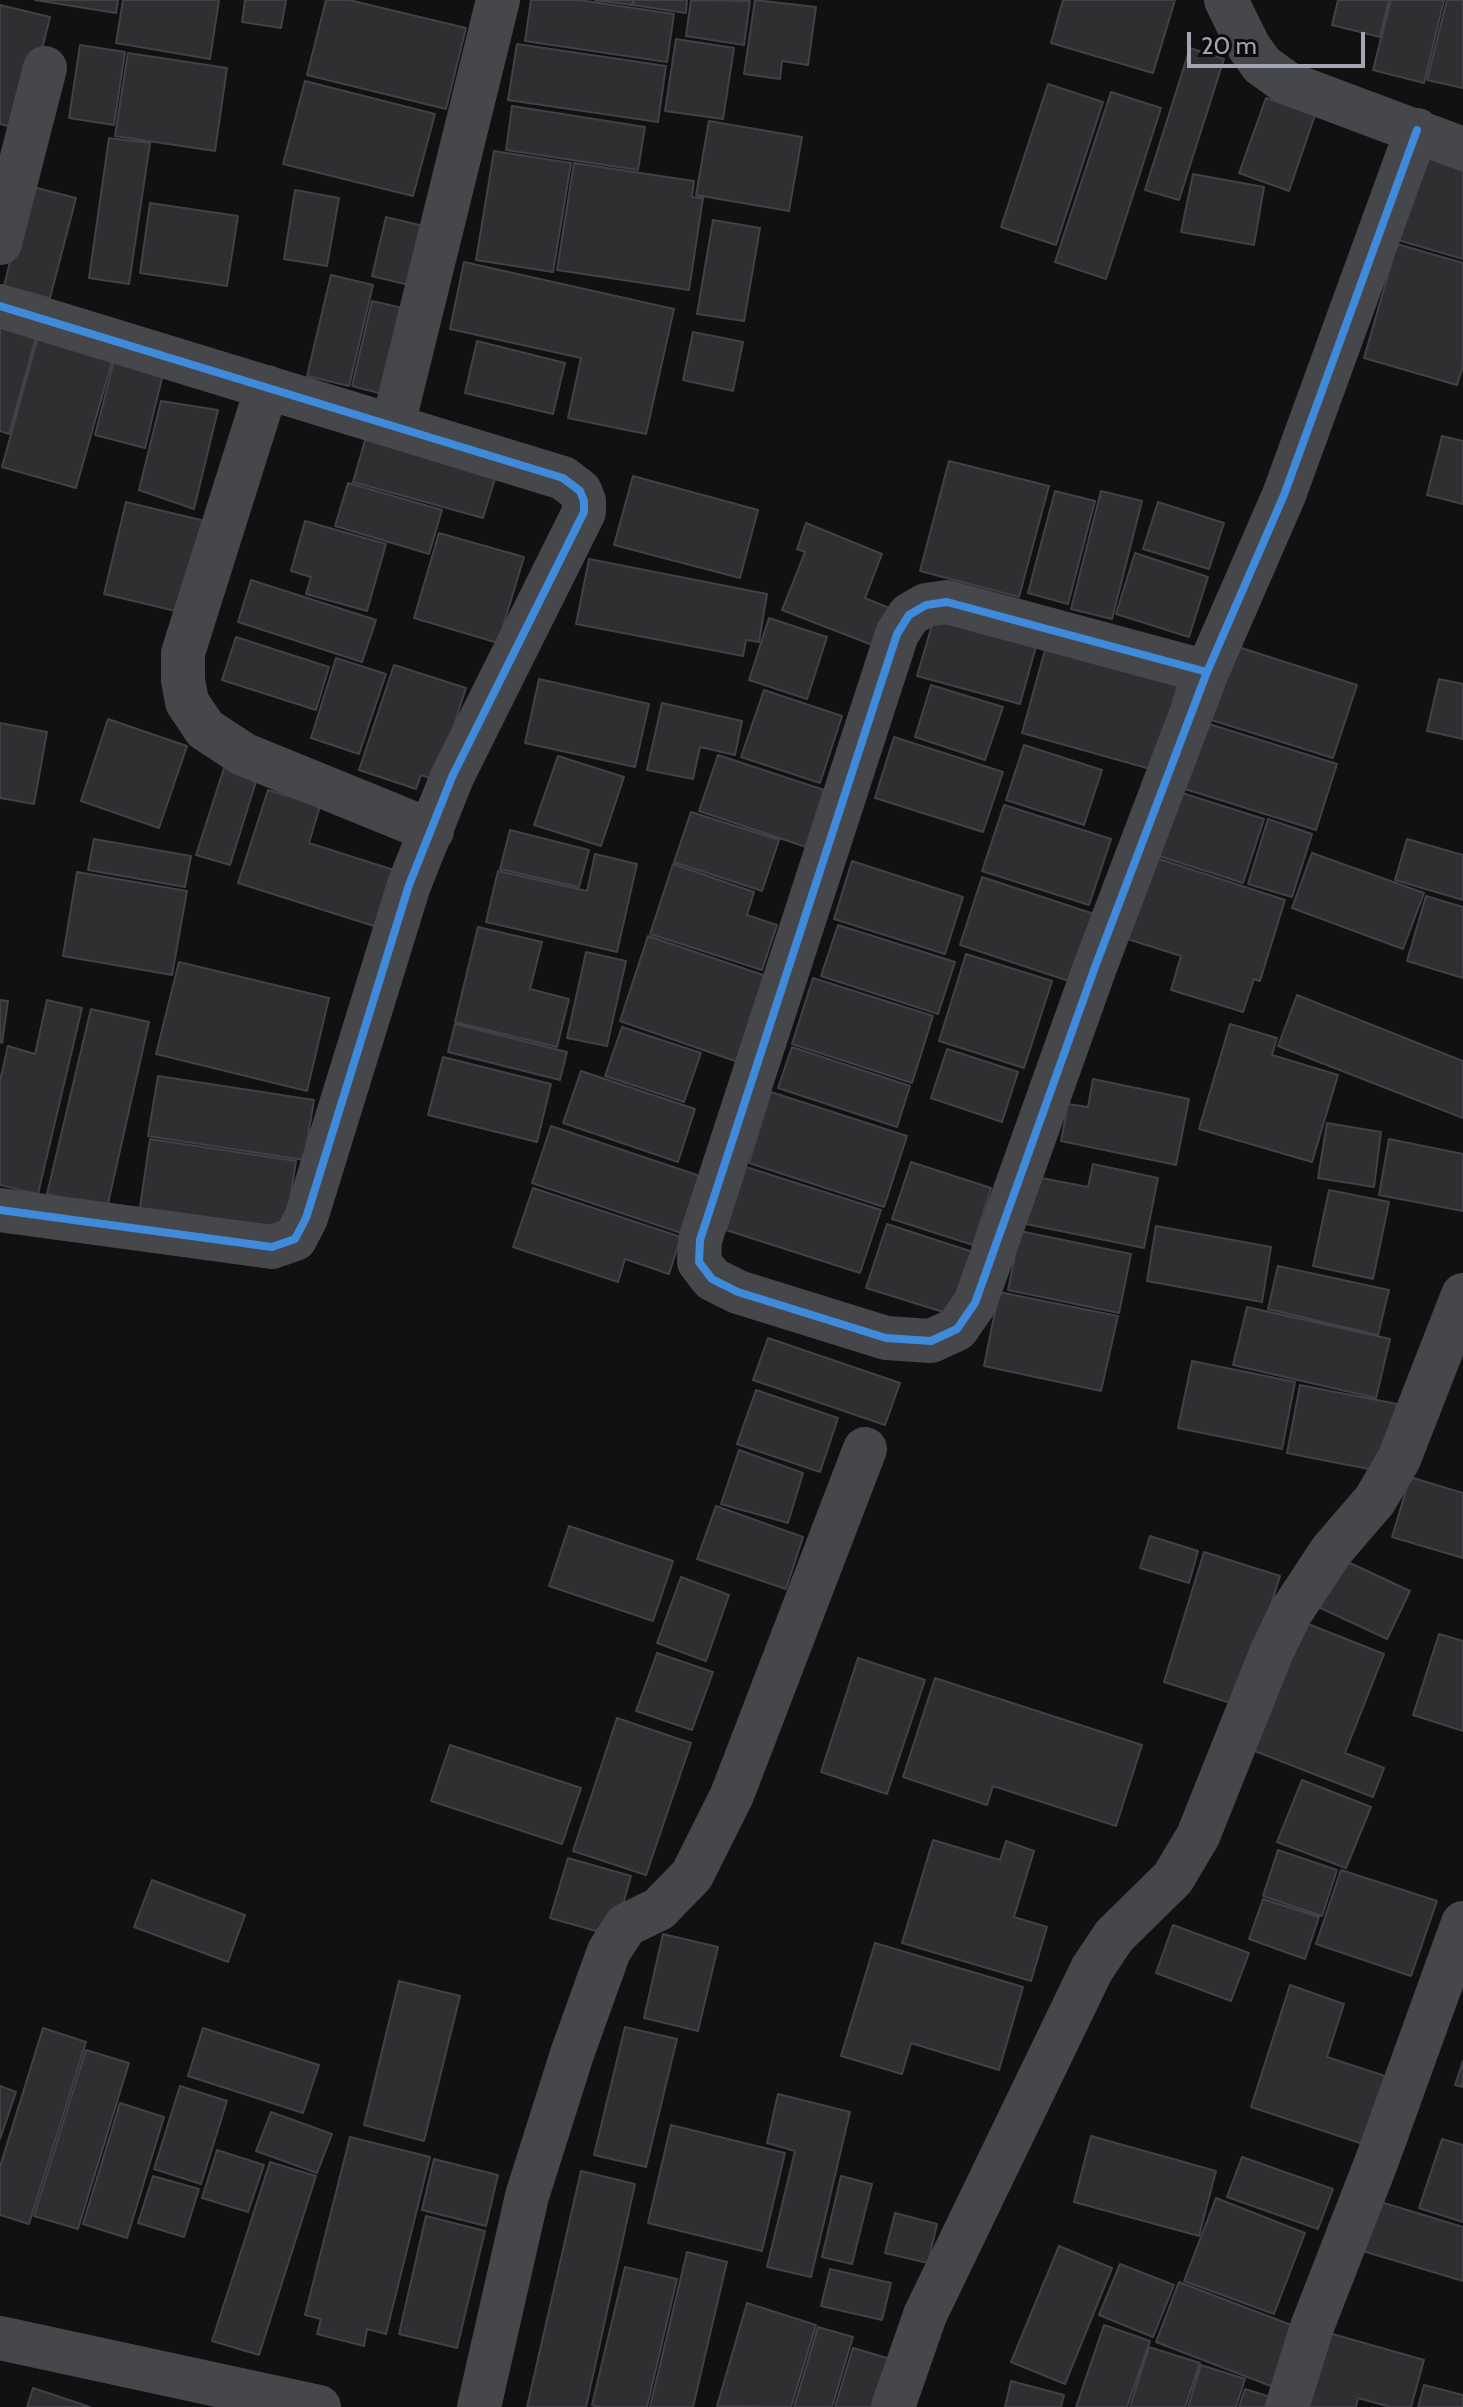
<!DOCTYPE html>
<html>
<head>
<meta charset="utf-8">
<style>
  body { margin:0 }
  #map { position:relative; width:1463px; height:2407px; overflow:hidden; background:#111112; font-family:Cabin,sans-serif }
  canvas { display:block }
  .scale { position:absolute; left:1187px; top:32px; width:178px; height:36px; box-sizing:border-box; border:4px solid #a3a5b3; border-top:0; padding-left:10px; font-size:24px; line-height:28px; white-space:nowrap; color:#a3a5b3; -webkit-text-stroke:6px #0c0c0d; paint-order:stroke }
</style>
</head>
<body>
<div id="map">
<canvas width="1463" height="2407"></canvas>
<div class="scale">20 m</div>
</div>
<script>
const ctx = document.querySelector('canvas').getContext('2d');
ctx.lineJoin = 'round';
function fill(path, color) { ctx.fillStyle = color; ctx.fill(path, 'evenodd'); }
const poly = rows => new Path2D(rows.map(r => 'M' + r).join(''));
function strokePath(path, color, width, dash) { ctx.strokeStyle = color; ctx.lineWidth = width; ctx.lineCap = dash ? 'butt' : 'round'; ctx.setLineDash(dash || []); ctx.stroke(path); }
const building = poly([
  [35,0,118,0,116,13,35,0],
  [123,0,219,0,210,59,116,43,123,0],
  [245,0,286,0,281,28,242,22,245,0],
  [326,0,349,0,466,28,446,109,307,75,326,0],
  [531,0,579,0,674,14,667,62,525,41,531,0],
  [595,0,633,0,632,5,595,0],
  [634,0,687,0,686,13,633,5,634,0],
  [691,0,750,1,744,45,686,36,691,0],
  [755,0,816,7,808,65,782,61,780,79,744,74,755,0],
  [1063,0,1175,0,1153,73,1051,43,1063,0],
  [1338,0,1389,0,1380,37,1332,25,1338,0],
  [1391,0,1444,0,1424,83,1373,70,1391,0],
  [1447,0,1463,0,1463,88,1427,80,1447,0],
  [0,5,50,17,22,130,0,124,0,5],
  [676,39,734,48,723,119,665,111,676,39],
  [517,44,666,66,658,122,508,100,517,44],
  [80,45,125,52,114,125,69,118,80,45],
  [1190,48,1224,59,1179,200,1145,190,1190,48],
  [128,53,227,68,215,151,115,136,128,53],
  [305,81,435,114,413,196,283,164,305,81],
  [1048,84,1103,102,1056,245,1001,227,1048,84],
  [1111,92,1161,108,1106,279,1055,262,1111,92],
  [1266,98,1315,115,1289,191,1239,173,1266,98],
  [512,106,645,127,638,170,506,150,512,106],
  [709,121,802,137,789,211,696,195,709,121],
  [109,138,150,143,129,284,89,278,109,138],
  [494,151,571,163,553,272,476,260,494,151],
  [1423,155,1463,167,1463,259,1398,240,1423,155],
  [574,163,694,181,692,197,703,198,689,290,557,270,574,163],
  [1193,174,1264,187,1254,245,1181,232,1193,174],
  [29,186,76,198,50,298,4,286,29,186],
  [295,190,339,198,327,266,284,259,295,190],
  [150,203,238,216,227,286,140,273,150,203],
  [386,217,436,229,421,288,372,276,386,217],
  [713,220,760,228,744,321,697,314,713,220],
  [1397,244,1463,263,1463,366,1457,385,1364,358,1397,244],
  [464,262,674,309,646,434,568,418,581,358,450,329,464,262],
  [331,275,373,285,349,386,307,376,331,275],
  [372,301,415,311,394,397,352,386,372,301],
  [0,320,38,330,9,434,0,431,0,320],
  [41,326,116,347,76,488,2,467,41,326],
  [693,332,743,342,733,391,683,380,693,332],
  [477,341,565,363,553,414,465,393,477,341],
  [115,357,164,370,145,448,95,435,115,357],
  [161,401,218,410,194,509,139,490,161,401],
  [1442,436,1463,441,1463,504,1427,495,1442,436],
  [366,437,496,475,483,518,353,482,366,437],
  [949,461,1049,486,1019,597,920,571,949,461],
  [633,476,758,510,740,578,614,545,633,476],
  [348,483,442,510,429,554,335,526,348,483],
  [1055,491,1095,501,1068,604,1028,593,1055,491],
  [1101,491,1142,501,1112,619,1071,609,1101,491],
  [126,502,205,521,184,613,104,594,126,502],
  [1158,502,1224,523,1209,569,1143,549,1158,502],
  [305,521,386,544,367,611,306,594,311,577,291,571,305,521],
  [806,523,882,554,865,598,889,608,875,646,782,610,805,552,797,549,806,523],
  [439,533,524,557,498,643,414,618,439,533],
  [1135,553,1208,577,1189,637,1116,614,1135,553],
  [589,559,767,594,759,642,746,640,743,656,576,624,589,559],
  [251,580,376,620,362,662,238,622,251,580],
  [935,615,1037,643,1020,704,917,676,935,615],
  [769,618,827,637,807,699,749,680,769,618],
  [236,637,329,667,316,710,222,680,236,637],
  [1048,639,1180,676,1154,770,1022,733,1048,639],
  [1232,645,1357,685,1333,758,1208,719,1232,645],
  [336,658,386,674,359,754,311,738,336,658],
  [394,665,466,688,436,780,421,775,416,789,359,770,394,665],
  [539,679,649,704,635,767,525,743,539,679],
  [1439,679,1463,684,1463,739,1427,731,1439,679],
  [931,685,1003,707,985,760,915,737,931,685],
  [764,690,842,716,820,783,741,757,764,690],
  [662,703,742,721,735,755,700,747,693,779,647,770,662,703],
  [108,719,187,746,159,828,81,801,108,719],
  [0,723,47,732,34,804,0,798,0,723],
  [1206,723,1337,764,1316,830,1185,789,1206,723],
  [894,737,1003,772,983,832,875,798,894,737],
  [1024,745,1102,770,1084,825,1006,800,1024,745],
  [718,755,824,790,806,847,699,811,718,755],
  [558,756,624,777,601,846,534,825,558,756],
  [226,762,259,772,230,865,196,855,226,762],
  [268,790,320,806,309,843,394,870,377,927,238,883,268,790],
  [1176,791,1264,819,1243,883,1156,855,1176,791],
  [1004,805,1111,839,1089,905,982,871,1004,805],
  [691,812,779,840,762,891,674,862,691,812],
  [1268,819,1312,834,1292,897,1248,884,1268,819],
  [510,830,589,850,579,887,500,869,510,830],
  [94,839,191,856,185,887,88,870,94,839],
  [1407,839,1463,855,1463,900,1395,880,1407,839],
  [1312,853,1424,893,1403,949,1292,908,1312,853],
  [595,854,637,864,617,952,486,922,498,871,587,891,595,854],
  [1144,854,1285,900,1260,981,1254,979,1243,1012,1171,990,1181,956,1118,936,1144,854],
  [852,861,963,897,945,954,834,919,852,861],
  [673,864,754,892,747,915,777,925,762,970,650,934,673,864],
  [77,872,187,891,172,975,63,956,77,872],
  [982,877,1094,914,1072,982,960,945,982,877],
  [1426,896,1463,907,1463,978,1407,961,1426,896],
  [838,925,955,962,938,1014,821,976,838,925],
  [478,927,542,942,530,989,569,999,557,1047,455,1022,478,927],
  [648,936,766,976,738,1062,620,1021,648,936],
  [586,952,626,961,607,1046,567,1038,586,952],
  [966,954,1052,981,1024,1068,939,1041,966,954],
  [179,962,329,998,307,1091,156,1054,179,962],
  [813,978,933,1016,912,1083,792,1044,813,978],
  [1297,995,1463,1061,1463,1118,1278,1046,1297,995],
  [0,1000,8,1001,2,1043,0,1042,0,1000],
  [47,1000,82,1008,38,1194,0,1185,0,1081,8,1046,35,1054,47,1000],
  [91,1009,149,1022,107,1208,47,1194,91,1009],
  [455,1024,567,1052,560,1080,448,1052,455,1024],
  [1230,1024,1277,1038,1272,1055,1338,1075,1312,1162,1199,1129,1230,1024],
  [622,1027,701,1053,684,1102,605,1076,622,1027],
  [792,1047,910,1086,897,1127,778,1088,792,1047],
  [947,1049,1018,1072,1002,1122,931,1098,947,1049],
  [443,1057,551,1084,537,1142,428,1115,443,1057],
  [581,1071,695,1109,678,1162,563,1123,581,1071],
  [158,1076,314,1100,304,1160,148,1136,158,1076],
  [1093,1079,1189,1099,1176,1165,1061,1141,1068,1104,1088,1107,1093,1079],
  [771,1092,907,1136,884,1207,749,1163,771,1092],
  [1327,1123,1381,1132,1374,1187,1318,1178,1327,1123],
  [551,1126,706,1178,687,1235,532,1183,551,1126],
  [150,1139,296,1161,284,1237,139,1214,150,1139],
  [1389,1139,1463,1154,1463,1211,1379,1195,1389,1139],
  [911,1162,991,1188,973,1245,892,1219,911,1162],
  [1093,1164,1158,1178,1144,1248,1021,1223,1031,1176,1088,1187,1093,1164],
  [746,1167,881,1210,860,1273,726,1230,746,1167],
  [533,1188,681,1237,669,1274,625,1259,618,1282,513,1247,533,1188],
  [1329,1190,1389,1202,1373,1279,1313,1266,1329,1190],
  [887,1224,973,1252,953,1315,866,1288,887,1224],
  [1156,1226,1271,1247,1262,1302,1147,1281,1156,1226],
  [1020,1231,1131,1254,1119,1313,1008,1290,1020,1231],
  [1278,1266,1389,1290,1378,1335,1268,1309,1278,1266],
  [999,1292,1118,1316,1101,1391,984,1366,999,1292],
  [1247,1307,1390,1339,1376,1398,1233,1365,1247,1307],
  [768,1338,900,1383,885,1425,753,1380,768,1338],
  [1192,1361,1295,1382,1282,1449,1178,1428,1192,1361],
  [1300,1385,1397,1404,1384,1472,1287,1453,1300,1385],
  [756,1390,838,1418,820,1472,737,1444,756,1390],
  [739,1450,803,1473,788,1523,721,1504,739,1450],
  [1410,1477,1463,1493,1463,1558,1392,1537,1410,1477],
  [716,1506,803,1537,786,1589,697,1559,716,1506],
  [569,1526,673,1561,653,1621,549,1586,569,1526],
  [1150,1536,1198,1551,1189,1583,1140,1568,1150,1536],
  [1204,1552,1280,1576,1240,1706,1164,1682,1204,1552],
  [1335,1556,1410,1591,1387,1639,1312,1604,1335,1556],
  [681,1577,729,1595,706,1661,657,1643,681,1577],
  [1298,1620,1384,1654,1345,1753,1384,1768,1373,1797,1247,1748,1298,1620],
  [1439,1634,1463,1641,1463,1731,1413,1715,1439,1634],
  [657,1653,713,1672,692,1730,636,1711,657,1653],
  [858,1658,925,1680,887,1794,821,1772,858,1658],
  [935,1678,1142,1745,1116,1826,993,1786,987,1805,903,1777,935,1678],
  [617,1718,691,1743,646,1875,573,1851,617,1718],
  [450,1745,581,1788,562,1844,431,1801,450,1745],
  [1302,1780,1371,1807,1346,1868,1277,1842,1302,1780],
  [933,1840,1000,1860,1006,1841,1034,1851,1014,1917,1047,1927,1031,1981,902,1943,933,1840],
  [1278,1850,1337,1870,1322,1916,1263,1896,1278,1850],
  [568,1858,631,1876,614,1936,550,1918,568,1858],
  [1341,1870,1437,1901,1411,1976,1316,1944,1341,1870],
  [152,1880,245,1915,228,1962,134,1927,152,1880],
  [1263,1899,1319,1917,1305,1959,1249,1939,1263,1899],
  [1173,1925,1249,1953,1231,2001,1156,1973,1173,1925],
  [663,1934,718,1947,698,2031,644,2018,663,1934],
  [875,1943,1023,1987,999,2070,911,2043,902,2074,841,2056,875,1943],
  [399,1981,460,1996,424,2141,364,2125,399,1981],
  [1290,1985,1344,2004,1327,2057,1388,2077,1366,2145,1251,2107,1290,1985],
  [625,2027,677,2039,646,2167,594,2155,625,2027],
  [43,2028,86,2042,29,2224,0,2215,0,2167,43,2028],
  [203,2028,319,2065,303,2113,188,2076,203,2028],
  [86,2050,129,2063,78,2229,34,2216,86,2050],
  [1463,2061,1463,2087,1455,2085,1463,2061],
  [0,2086,16,2092,0,2139,0,2086],
  [180,2086,227,2101,201,2184,154,2169,180,2086],
  [778,2094,850,2112,811,2277,767,2267,795,2151,767,2143,778,2094],
  [120,2103,164,2117,127,2238,83,2224,120,2103],
  [271,2112,332,2134,317,2173,256,2151,271,2112],
  [671,2125,785,2153,762,2251,648,2223,671,2125],
  [1091,2136,1216,2171,1199,2236,1074,2202,1091,2136],
  [350,2137,430,2157,386,2334,367,2329,364,2346,317,2334,321,2319,305,2315,350,2137],
  [1442,2139,1463,2145,1463,2222,1419,2208,1442,2139],
  [217,2150,264,2165,248,2212,202,2198,217,2150],
  [1242,2157,1333,2189,1318,2229,1227,2197,1242,2157],
  [434,2159,498,2175,486,2226,422,2210,434,2159],
  [270,2162,316,2176,259,2355,212,2341,270,2162],
  [581,2171,635,2184,586,2407,527,2407,581,2171],
  [153,2176,199,2189,184,2237,138,2223,153,2176],
  [841,2176,872,2184,852,2264,822,2257,841,2176],
  [1216,2198,1305,2233,1274,2314,1184,2281,1216,2198],
  [1371,2199,1463,2227,1463,2281,1356,2249,1371,2199],
  [895,2213,937,2224,928,2263,885,2253,895,2213],
  [426,2216,485,2231,457,2348,399,2334,426,2216],
  [1059,2246,1112,2268,1065,2384,1011,2362,1059,2246],
  [687,2252,727,2262,693,2407,650,2407,687,2252],
  [1120,2264,1174,2285,1153,2337,1099,2315,1120,2264],
  [625,2267,677,2279,647,2407,599,2407,592,2405,625,2267],
  [830,2269,891,2283,882,2320,821,2306,830,2269],
  [1179,2282,1299,2328,1276,2388,1156,2342,1179,2282],
  [747,2303,816,2325,791,2407,717,2406,747,2303],
  [1104,2325,1150,2341,1127,2407,1076,2407,1104,2325],
  [818,2327,853,2337,832,2407,794,2407,818,2327],
  [1322,2331,1424,2360,1411,2407,1390,2407,1358,2398,1356,2407,1301,2407,1322,2331],
  [1149,2347,1200,2363,1185,2407,1130,2407,1149,2347],
  [853,2348,897,2361,884,2407,835,2407,853,2348],
  [1201,2365,1245,2379,1236,2407,1188,2407,1201,2365],
  [1011,2381,1064,2395,1061,2407,1005,2407,1011,2381],
  [1424,2385,1463,2395,1463,2407,1418,2407,1424,2385],
  [33,2388,90,2407,27,2407,33,2388],
  [1245,2389,1283,2401,1281,2407,1239,2407,1245,2389]
]);
fill(building, '#2f2f31');
strokePath(building, '#414146', 2);
strokePath(poly([
  [1226,0,1249,47,1262,65,1287,83,1463,149],
  [0,243,45,68],
  [0,306,563,478,580,491,584,501,584,512,452,777,409,885,306,1218,295,1239,272,1247,0,1210],
  [267,387,183,653,183,680,187,702,205,729,243,754,432,831],
  [393,425,498,0],
  [1207,672,947,602,926,605,909,615,897,634,700,1240,699,1262,712,1279,738,1292,886,1338,931,1341,957,1329,975,1303,1095,967,1207,672,1284,495,1417,130],
  [0,2338,319,2407],
  [479,2407,527,2196,572,2054,609,1951,626,1925,659,1909,692,1875,732,1795,865,1449],
  [893,2407,925,2315,1092,1969,1114,1936,1173,1878,1198,1836,1272,1651,1291,1612,1332,1550,1375,1500,1399,1459,1463,1295],
  [1287,2407,1312,2327,1376,2163,1463,1923]
]), '#46474a', 44);
strokePath(poly([
  [0,306,563,478,580,491,584,501,584,512,452,777,409,885,306,1218,295,1239,272,1247,0,1210],
  [1207,672,947,602,926,605,909,615,897,634,700,1240,699,1262,712,1279,738,1292,886,1338,931,1341,957,1329,975,1303,1095,967,1207,672,1284,495,1417,130]
]), '#408adc', 8);
</script>
</body>
</html>
